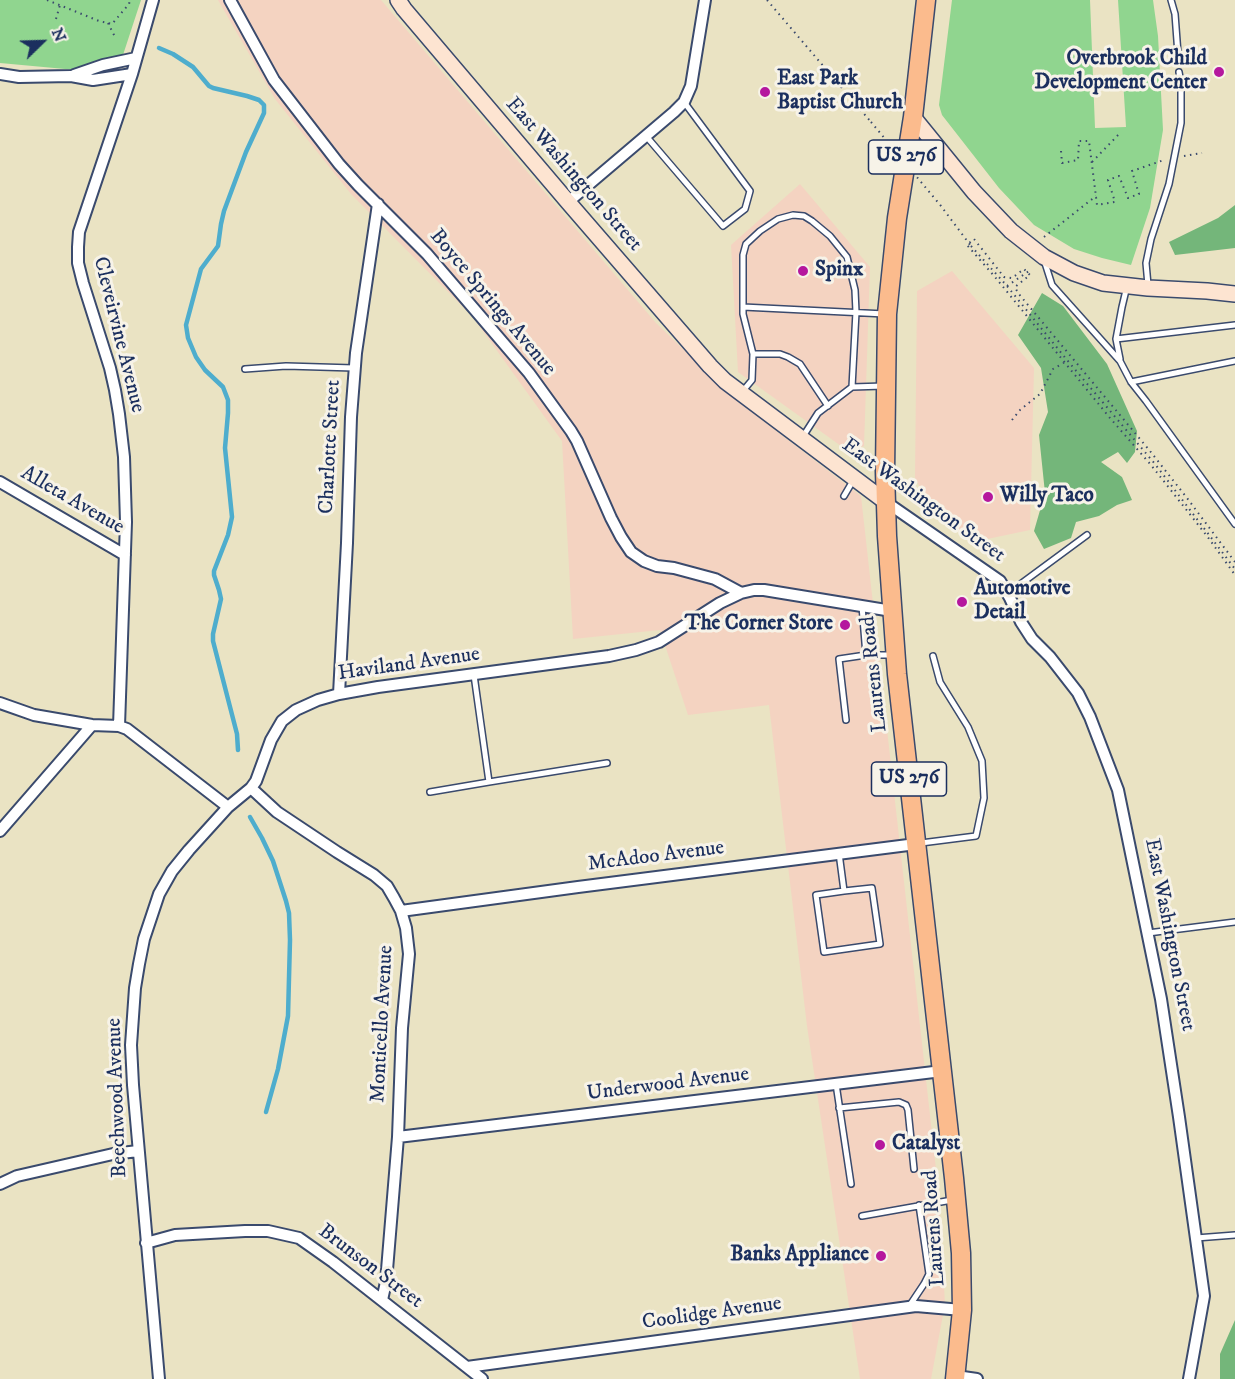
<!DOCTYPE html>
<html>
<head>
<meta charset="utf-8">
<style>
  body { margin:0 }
  #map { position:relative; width:1235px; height:1379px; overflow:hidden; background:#eae3c3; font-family:"IM FELL DW Pica",serif }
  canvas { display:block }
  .north { position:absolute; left:12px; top:12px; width:60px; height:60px; -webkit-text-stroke:4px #f7f3e8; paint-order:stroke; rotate:67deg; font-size:16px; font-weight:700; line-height:24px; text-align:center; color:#1b2f5e }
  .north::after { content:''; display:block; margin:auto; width:21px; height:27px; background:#1b2f5e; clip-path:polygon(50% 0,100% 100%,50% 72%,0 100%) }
</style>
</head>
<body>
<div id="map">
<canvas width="1235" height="1379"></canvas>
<div class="north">N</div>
</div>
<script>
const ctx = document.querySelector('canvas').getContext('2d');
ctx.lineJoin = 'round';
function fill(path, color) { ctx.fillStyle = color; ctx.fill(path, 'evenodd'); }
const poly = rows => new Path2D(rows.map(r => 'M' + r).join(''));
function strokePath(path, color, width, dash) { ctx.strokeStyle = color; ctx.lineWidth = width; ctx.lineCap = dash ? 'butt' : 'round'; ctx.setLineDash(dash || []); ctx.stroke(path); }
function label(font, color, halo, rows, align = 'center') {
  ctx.font = font + ' "IM FELL DW Pica",serif'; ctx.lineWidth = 6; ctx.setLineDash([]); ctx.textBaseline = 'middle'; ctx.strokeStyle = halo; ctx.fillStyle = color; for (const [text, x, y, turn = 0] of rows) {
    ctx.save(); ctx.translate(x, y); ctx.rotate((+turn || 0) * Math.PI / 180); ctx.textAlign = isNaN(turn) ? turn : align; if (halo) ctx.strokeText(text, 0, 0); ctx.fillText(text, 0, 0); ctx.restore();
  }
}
fill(poly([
  [218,0,381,0,656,323,736,400,861,496,939,1196,945,1304,931,1379,860,1379,807,1026,769,705,688,715,660,630,573,639,562,441,472,316,351,194,275,99],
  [800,184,870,267,864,446,848,451,738,372,731,245],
  [952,271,1034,368,1030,530,973,542,947,523,931,508,915,478,917,291]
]), '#f4d3c1');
fill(poly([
  [0,0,141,0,122,58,76,70,0,63],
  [952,0,1090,0,1095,128,1126,127,1118,0,1153,0,1158,36,1163,130,1150,208,1131,265,1102,258,1074,249,1034,225,999,188,942,115,939,105]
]), '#90d58f');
fill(poly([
  [1235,205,1235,248,1175,255,1169,242,1218,218],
  [1042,293,1063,306,1107,364,1137,431,1135,452,1127,463,1118,452,1101,462,1122,477,1132,500,1117,505,1099,516,1076,522,1071,538,1044,549,1034,531,1045,493,1039,435,1048,412,1041,368,1018,335],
  [1235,1320,1235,1379,1220,1379,1220,1354]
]), '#74b67a');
strokePath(poly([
  [159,48,173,54,193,67,209,86,213,88,247,96,259,100,264,105,264,113,246,152,224,211,221,224,218,246,201,269,186,325,188,338,196,357,205,370,223,387,228,400,228,413,225,448,232,517,228,535,214,571,214,575,219,590,221,599,213,634,213,641,237,734,238,750],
  [250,817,262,838,273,861,286,901,289,913,290,940,288,1016,278,1069,266,1112]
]), '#4eadcd', 4.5);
const lane = poly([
  [1171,0,1175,14,1178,54],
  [646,136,723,226,745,209,750,191,684,102],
  [1045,263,1052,285,1120,361,1131,382,1146,401,1235,524],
  [1148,285,1146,263,1151,239,1169,184,1181,123,1181,84,1179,72],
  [743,307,885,314],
  [1116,339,1235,325],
  [753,354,780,354,788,357,800,364,828,406],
  [1120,359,1116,339,1122,307,1127,286],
  [245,369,286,366,354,368],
  [1131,382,1235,361],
  [742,392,752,380,753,354,743,314,743,255,746,244,760,231,778,219,793,215,804,216,812,221,830,236,847,257,855,290,856,312,852,387],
  [802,438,818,413,852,387,884,386],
  [844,496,854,479],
  [1007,594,1087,535],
  [862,606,866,655,893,655],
  [474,675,489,782,607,763],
  [846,720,839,659,866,655],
  [430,792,489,782],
  [921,843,976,836,984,798,982,761,968,727,940,682,933,656],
  [839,853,844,891,816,895,824,952,880,944,872,888,844,891],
  [1148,933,1235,922],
  [836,1084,851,1184],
  [839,1108,899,1102,906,1105,908,1110,914,1169],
  [862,1216,952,1200],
  [1196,1238,1235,1235],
  [910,1305,924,1284,929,1274,919,1205]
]);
const street = poly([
  [230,0,274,80,339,164,358,185,427,254,529,373,571,431,577,441,611,518,621,537,631,552,644,561,657,566,674,568,715,579,741,593],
  [0,74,19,77,71,76,93,80,132,74],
  [74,75,103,65,136,58],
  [568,202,674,112,684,102,691,86,705,0],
  [0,482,125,555],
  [886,502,1000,581,1010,598,1021,622,1032,639,1050,657,1078,693,1090,717,1118,790,1161,999,1179,1117,1204,1296,1189,1379],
  [339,694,347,543,351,417,356,353,378,204],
  [0,703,34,715,92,725,119,726,127,729,228,807],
  [119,726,126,522,124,457,119,414,115,390,110,368,83,283,78,263,78,247,79,232,132,74,153,0],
  [251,788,277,812,337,852,374,875,387,886,394,898,401,911,406,928,409,954,402,1028,398,1137,386,1282,382,1300],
  [0,831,92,725],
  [401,911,578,887,916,844],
  [398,1137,942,1071],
  [0,1184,17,1176,113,1154,138,1151],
  [146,1243,175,1235,245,1231,268,1231,299,1238,333,1262,482,1379],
  [467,1367,916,1306,962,1310],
  [956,1376,977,1379],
  [159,1379,133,1085,131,1045,135,988,139,964,144,939,159,894,172,871,189,850,228,807,251,788,256,781,271,740,282,721,296,710,318,700,339,694,378,687,609,656,636,650,659,642,720,603,741,593,754,590,764,590,892,611]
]);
const secondary = poly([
  [398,0,404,9,568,202,710,366,725,381,886,502],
  [913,117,974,192,1011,231,1044,257,1074,273,1103,283,1148,288,1207,291,1235,294]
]);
const primary = poly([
  [926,0,913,117,897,218,887,314,885,472,887,536,897,674,954,1178,961,1253,962,1310,955,1379]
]);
strokePath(lane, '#3a4a6d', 8);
strokePath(street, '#3a4a6d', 14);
strokePath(secondary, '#3a4a6d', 18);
strokePath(primary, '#3a4a6d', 21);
strokePath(poly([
  [47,0,99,21,112,24,129,4,130,0],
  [767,0,871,122],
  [56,19,60,5],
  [108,23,115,37],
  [1061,151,1062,163,1078,160,1079,141,1089,141,1097,205,1115,202,1108,180,1119,176,1128,198,1139,194,1132,171,1164,160],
  [1184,156,1202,153],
  [1092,162,1121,132],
  [1044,237,1096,196],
  [971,246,1007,286,1067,360,1155,464,1235,569],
  [1007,286,1029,271],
  [1012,420,1020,410,1040,394,1053,369,1065,362],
  [1235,562,1187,498,1150,451,1018,293,1015,287,1030,275,1024,269,1012,278,1004,277,974,239,967,245,995,277,1110,418,1151,465,1207,536,1235,575]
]), '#3a4a6d', 2, [1.5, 4.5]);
strokePath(lane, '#fff', 5);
strokePath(street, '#fff', 10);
strokePath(secondary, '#fde4d1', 15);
strokePath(primary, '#fbbb8d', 18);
strokePath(poly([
  [871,122,941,206,971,246]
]), '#3a4a6d', 2, [1.5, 4.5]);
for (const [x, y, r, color] of [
  [1219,72,6,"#b5179e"],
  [765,92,6,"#b5179e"],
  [803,271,6,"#b5179e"],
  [988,497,6,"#b5179e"],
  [962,602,6,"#b5179e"],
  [845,625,6,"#b5179e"],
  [880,1145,6,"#b5179e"],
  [881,1256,6,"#b5179e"]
]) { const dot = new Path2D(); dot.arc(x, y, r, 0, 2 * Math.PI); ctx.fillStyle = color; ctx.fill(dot); strokePath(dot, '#f7f3e8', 2); }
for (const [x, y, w] of [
  [906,157,75],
  [909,779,75]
]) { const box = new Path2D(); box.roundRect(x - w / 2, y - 17, w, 34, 4.5); ctx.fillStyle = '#f7f3e8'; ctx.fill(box); strokePath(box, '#1b2f5e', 1.5); }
label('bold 20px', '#1b2f5e', null, [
  ["US 276",906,157],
  ["US 276",909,779]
]);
label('bold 21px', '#1b2f5e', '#f7f3e8', [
  ["Overbrook Child",1207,60,"right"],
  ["Development Center",1207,84,"right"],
  ["East Park",777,80],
  ["Baptist Church",777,104],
  ["Spinx",815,271],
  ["Willy Taco",1000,497],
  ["Automotive",974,590],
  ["Detail",974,614],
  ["The Corner Store",833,625,"right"],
  ["Catalyst",892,1145],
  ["Banks Appliance",869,1256,"right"]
], 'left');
label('21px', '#1b2f5e', '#f7f3e8', [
  ["East Washington Street",573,175,49],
  ["Boyce Springs Avenue",492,303,50],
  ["Cleveirvine Avenue",118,335,76],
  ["Charlotte Street",331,447,-87],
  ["Alleta Avenue",72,501,30],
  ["East Washington Street",923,501,36],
  ["Haviland Avenue",409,665,-8],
  ["Laurens Road",875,674,-96],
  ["McAdoo Avenue",656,857,-7],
  ["East Washington Street",1169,935,79],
  ["Monticello Avenue",383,1024,-87],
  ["Underwood Avenue",668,1085,-7],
  ["Beechwood Avenue",118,1098,-92],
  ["Laurens Road",935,1228,-94],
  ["Brunson Street",370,1267,37],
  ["Coolidge Avenue",712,1314,-8]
]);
</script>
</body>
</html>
